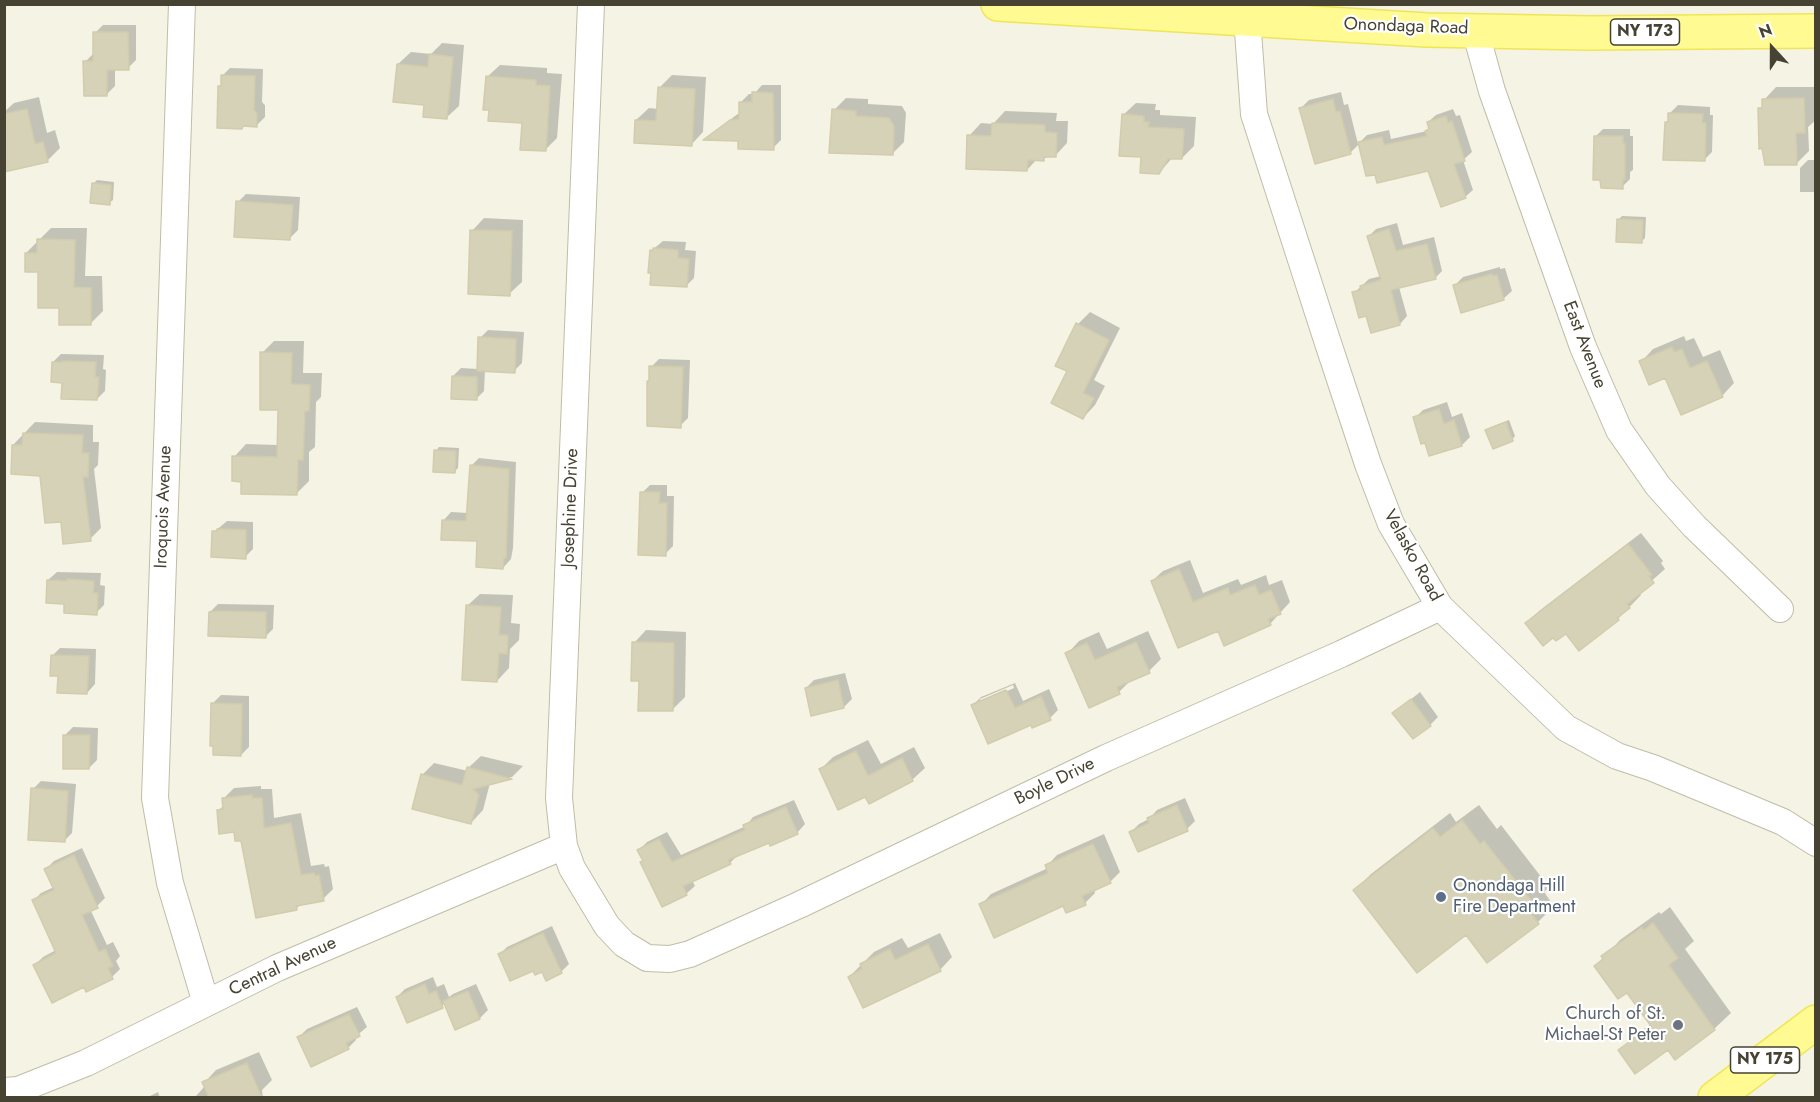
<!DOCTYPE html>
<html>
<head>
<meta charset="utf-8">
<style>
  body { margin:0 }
  #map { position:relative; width:1820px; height:1102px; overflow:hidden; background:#f4f3e4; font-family:Jost,sans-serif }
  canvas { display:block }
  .frame { position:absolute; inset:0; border:6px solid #464333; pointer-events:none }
  .north { position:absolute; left:1742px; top:18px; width:60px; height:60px; -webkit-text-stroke:4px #fff; paint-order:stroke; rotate:339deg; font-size:16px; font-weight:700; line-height:24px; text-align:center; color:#464333 }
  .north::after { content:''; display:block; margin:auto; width:21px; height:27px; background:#464333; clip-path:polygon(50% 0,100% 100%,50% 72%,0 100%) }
</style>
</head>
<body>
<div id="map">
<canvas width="1820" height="1102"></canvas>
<div class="frame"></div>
<div class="north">N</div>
</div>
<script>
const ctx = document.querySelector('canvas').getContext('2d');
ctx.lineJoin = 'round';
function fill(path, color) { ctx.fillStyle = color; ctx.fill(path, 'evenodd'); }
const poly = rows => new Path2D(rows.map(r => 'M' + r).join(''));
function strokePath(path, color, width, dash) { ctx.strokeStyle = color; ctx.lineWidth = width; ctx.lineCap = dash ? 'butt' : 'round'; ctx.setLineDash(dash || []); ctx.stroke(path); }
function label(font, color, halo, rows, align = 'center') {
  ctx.font = font + ' Jost,sans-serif'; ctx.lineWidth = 4.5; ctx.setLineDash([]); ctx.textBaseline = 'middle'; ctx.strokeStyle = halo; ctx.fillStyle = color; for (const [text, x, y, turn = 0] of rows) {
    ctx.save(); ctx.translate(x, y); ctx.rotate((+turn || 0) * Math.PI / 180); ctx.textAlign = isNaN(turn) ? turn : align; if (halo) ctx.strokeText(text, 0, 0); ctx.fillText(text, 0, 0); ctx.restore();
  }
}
fill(poly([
  [103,25,136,25,136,60,128,68,115,68,115,86,107,94,85,62,93,54,95,33],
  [442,43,464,45,459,106,446,118,426,104,398,64,411,52,431,54],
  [500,65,547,68,547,73,562,74,557,138,545,150,487,77],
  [230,68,263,69,262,102,265,105,265,117,257,125,245,125,242,128,220,86,222,84,222,76],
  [672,75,706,77,703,132,691,145,636,120,649,108,658,109,659,88],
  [762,85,781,85,781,140,773,148,740,139,706,138,739,113,741,102,749,94,754,94],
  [1776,87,1816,87,1816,120,1808,127,1809,151,1796,164,1760,109,1764,105,1764,100],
  [1341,92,1344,105,1348,104,1358,144,1367,135,1389,130,1391,139,1427,131,1430,128,1428,122,1436,115,1453,109,1456,116,1460,115,1472,152,1463,160,1473,190,1465,197,1429,170,1360,143,1350,153,1301,108,1309,100],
  [39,97,47,133,55,130,60,148,47,161,4,171,4,112,14,103],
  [846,98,868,99,868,104,902,106,906,113,904,142,892,154,834,110],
  [1136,103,1156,104,1155,110,1160,110,1160,115,1196,117,1194,146,1182,158,1173,157,1159,173,1142,156,1123,115],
  [1678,105,1710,107,1710,115,1713,115,1712,152,1704,160,1666,123,1669,119,1669,114],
  [1005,111,1057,113,1056,121,1068,121,1067,143,1055,156,1048,155,1043,160,1037,159,1027,170,969,136,981,123,993,124],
  [1603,129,1630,129,1630,136,1633,136,1633,170,1630,172,1630,179,1622,187,1595,137],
  [1808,160,1816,160,1816,192,1800,192,1800,168],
  [97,180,114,182,113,200,109,203,93,184],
  [246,194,300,197,298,230,290,238,238,202],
  [1622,216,1646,217,1645,238,1642,241,1618,220],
  [484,218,523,220,522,282,509,294,472,231],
  [1397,223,1403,245,1434,237,1442,271,1435,278,1399,287,1407,316,1400,324,1367,314,1354,293,1369,279,1381,276,1369,236,1376,229],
  [51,228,87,228,85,276,102,276,103,311,90,324,60,307,26,253],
  [663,241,686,242,685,250,696,251,694,278,686,286,651,251],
  [1500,267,1500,269,1505,268,1512,291,1503,299,1455,285,1463,277],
  [1090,312,1120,328,1094,380,1105,386,1095,405,1083,418,1069,371,1078,324],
  [488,330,524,332,522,363,514,371,485,370,484,391,476,399,453,376,461,368,478,369,480,338],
  [1684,336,1686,341,1694,338,1703,357,1720,350,1734,383,1722,396,1666,376,1641,362,1653,349],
  [274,341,304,341,303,373,322,373,321,397,316,402,315,447,309,452,309,481,296,494,242,480,234,457,246,444,278,445,279,409,262,353],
  [61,354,104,355,103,369,106,370,105,391,97,399,64,382,53,362],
  [659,359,690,360,688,418,680,426,651,367],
  [1447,402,1452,417,1462,413,1470,437,1462,445,1415,418,1423,410],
  [1509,420,1515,436,1512,440,1487,430,1491,427],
  [35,422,93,425,93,442,99,442,98,465,94,469,101,528,90,539,62,520,41,474,13,445],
  [439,447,459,448,458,468,454,472,436,451],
  [479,458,516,462,513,548,511,559,503,568,479,540,443,521,451,512,468,513,471,466],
  [650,485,667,485,667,496,674,496,673,546,665,554,642,493],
  [227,521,253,522,253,549,245,557,214,532],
  [1641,533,1663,561,1661,563,1665,569,1639,592,1641,595,1618,619,1553,636,1527,623,1539,611],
  [1190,560,1203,593,1238,579,1241,585,1266,575,1269,585,1282,580,1290,602,1270,624,1219,629,1152,581,1163,571],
  [57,572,101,573,100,585,105,586,104,605,96,613,66,603,48,580],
  [480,594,513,595,511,623,520,624,519,640,510,649,509,668,497,681,467,606],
  [218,604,274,605,273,629,265,637,210,612],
  [646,630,686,632,685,697,673,709,640,679,634,643],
  [1148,631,1161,659,1149,671,1131,680,1119,692,1067,654,1079,641,1099,632,1107,649],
  [60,648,96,649,95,684,87,693,59,675,52,656],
  [845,673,852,699,844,707,806,688,814,680],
  [1015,683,1023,701,1049,689,1058,710,1050,718,1031,723,973,705,981,697],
  [1013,685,1014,688,980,703,980,699],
  [1420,692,1438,717,1430,725,1394,713],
  [221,695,249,696,249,747,241,755,213,703],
  [73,727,98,728,97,760,89,768,65,735],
  [868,740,881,764,914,747,925,768,912,780,866,795,821,769,833,757],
  [481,756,523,766,512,777,490,783,483,810,471,823,422,775,434,763,468,771,468,768],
  [41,781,76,784,72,833,64,841,33,789],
  [261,786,261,789,272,789,274,818,301,813,311,866,324,864,325,867,329,866,333,889,323,899,302,903,296,909,219,810,224,805,223,799,234,788],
  [1185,798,1195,821,1187,829,1131,832,1139,824,1149,819,1157,810],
  [794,800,805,824,797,833,770,841,738,855,730,863,692,880,695,886,686,894,663,905,639,850,647,842,667,832,681,855,746,826,753,817],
  [1479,805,1497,829,1501,825,1549,887,1544,892,1554,906,1538,922,1355,890,1371,874,1450,813,1456,822],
  [1104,834,1120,872,1110,882,1094,889,1095,893,1085,903,981,905,991,894,1048,868,1047,866,1057,855],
  [82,848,105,898,97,906,90,909,107,945,113,942,120,956,116,961,120,969,112,977,85,985,35,965,43,957,56,950,33,901,41,893,54,887,46,869,54,861],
  [1670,907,1694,941,1685,949,1731,1013,1714,1029,1669,1048,1620,1051,1636,1034,1651,1024,1628,991,1596,966,1620,940,1659,912,1661,914],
  [552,926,569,964,561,972,533,969,499,955,507,947],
  [940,933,952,957,940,970,849,977,874,952,902,938,908,948],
  [433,977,437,987,444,984,449,997,453,994,476,984,488,1010,480,1018,445,1003,442,1006,397,997,405,989],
  [357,1007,367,1027,355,1037,356,1040,348,1048,299,1037,307,1029],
  [259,1052,272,1080,262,1090,263,1098,197,1098,196,1096,205,1086,204,1083,216,1070],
  [158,1092,160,1098,146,1098]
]), '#0003');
const building = poly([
  [93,32,128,32,129,70,107,70,107,96,84,96,83,61,93,61,93,32],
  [429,54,453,57,447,119,423,117,424,105,393,102,397,64,428,67,429,54],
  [221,75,255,76,254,110,257,113,257,127,243,126,242,129,217,128,218,86,221,86,221,75],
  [486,76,536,80,536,85,550,86,546,151,520,150,522,123,488,121,489,110,483,110,486,76],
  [658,87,695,89,692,146,634,143,635,120,656,121,658,87],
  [752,92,773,93,774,150,738,149,738,141,703,140,730,120,739,119,739,102,752,102,752,92],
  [1804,98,1805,133,1796,133,1797,165,1765,165,1762,148,1759,149,1758,108,1762,108,1762,99,1804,98],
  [1333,99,1336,112,1340,111,1351,154,1315,164,1299,108,1333,99],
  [27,109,35,144,43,142,48,162,4,172,4,114,27,109],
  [832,109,856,111,856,116,889,118,894,126,893,155,829,153,832,109],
  [1668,113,1703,114,1702,123,1706,123,1705,161,1663,160,1665,122,1668,122,1668,113],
  [1122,114,1144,116,1144,122,1149,122,1148,127,1184,129,1182,159,1168,159,1159,174,1140,173,1141,157,1119,156,1122,114],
  [1446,116,1448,123,1452,121,1465,161,1454,164,1466,198,1441,207,1428,171,1377,183,1375,175,1366,176,1358,142,1382,137,1384,145,1427,136,1425,131,1429,129,1427,122,1446,116],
  [992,123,1045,125,1045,132,1057,133,1056,157,1044,157,1044,161,1028,160,1027,171,966,169,967,135,991,136,992,123],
  [1594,136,1623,136,1623,144,1625,144,1625,179,1623,180,1623,189,1601,188,1600,180,1593,180,1594,136],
  [92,183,111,185,110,205,90,203,92,183],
  [236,201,293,205,290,240,234,237,236,201],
  [1617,219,1643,220,1642,243,1616,242,1617,219],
  [1389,229,1396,251,1427,244,1436,279,1391,290,1400,325,1371,333,1366,316,1359,318,1352,292,1361,290,1360,286,1381,280,1367,236,1389,229],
  [470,230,512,231,510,296,468,294,470,230],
  [37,239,75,240,74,287,91,288,91,325,59,325,59,308,38,308,38,272,25,272,25,253,37,253,37,239],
  [653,248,678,250,678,258,689,259,687,287,650,285,651,273,648,273,650,250,653,251,653,248],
  [1492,274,1493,276,1497,275,1504,300,1461,313,1453,285,1492,274],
  [1076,323,1109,340,1083,393,1094,398,1083,419,1051,403,1067,371,1055,366,1076,323],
  [478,337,516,339,515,373,477,371,478,337],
  [1672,347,1674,352,1682,349,1690,368,1707,361,1723,397,1681,415,1665,378,1649,385,1639,361,1672,347],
  [260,352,292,353,291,384,310,385,309,411,305,411,303,460,298,460,297,495,241,494,241,482,232,481,232,456,277,457,278,410,260,410,260,352],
  [63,361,96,362,95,377,99,377,97,400,61,399,62,383,51,382,52,362,63,362,63,361],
  [649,366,683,367,681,428,647,426,647,381,649,381,649,366],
  [452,376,477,377,477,400,451,399,452,376],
  [1439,409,1444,424,1454,420,1462,446,1429,456,1425,443,1421,444,1413,417,1439,409],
  [1506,422,1513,441,1493,449,1485,430,1506,422],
  [23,433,83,435,82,453,89,453,88,477,83,477,91,541,63,544,61,522,45,523,40,476,11,474,12,445,22,445,23,433],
  [434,450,456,451,455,473,433,472,434,450],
  [470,465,509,469,506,558,504,558,503,569,476,567,477,541,441,540,442,520,466,521,470,465],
  [640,492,660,492,659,503,667,503,666,556,638,555,640,492],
  [217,529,246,530,246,559,211,557,212,531,217,531,217,529],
  [1628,544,1652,575,1649,576,1654,583,1627,604,1630,608,1617,618,1619,620,1579,651,1566,634,1556,641,1553,638,1543,646,1525,623,1628,544],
  [1179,569,1193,602,1228,588,1230,595,1255,585,1259,595,1271,590,1281,614,1268,619,1271,625,1224,646,1218,631,1178,648,1151,581,1179,569],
  [67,579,94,581,93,593,98,593,97,615,64,613,64,604,46,603,47,580,67,581,67,579],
  [466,605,501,607,499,635,508,635,507,654,499,653,497,682,462,680,466,605],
  [216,611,266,612,266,638,208,636,209,612,216,611],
  [632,642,674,643,673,711,638,711,639,681,631,681,632,642],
  [1136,642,1150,673,1117,687,1120,694,1089,708,1065,653,1087,643,1095,660,1136,642],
  [51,655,89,656,87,694,57,693,58,676,50,676,51,655],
  [838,680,844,708,811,716,805,688,838,680],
  [1006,690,1015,708,1041,696,1051,720,1032,728,1031,725,988,744,971,705,1006,690],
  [1411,699,1431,726,1413,739,1392,713,1411,699],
  [211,703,242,704,241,756,213,755,213,746,210,746,211,703],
  [63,735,90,735,89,769,63,769,63,735],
  [856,751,868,776,902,758,913,781,869,804,865,797,838,810,819,769,856,751],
  [467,767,512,779,473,789,479,795,471,824,412,809,421,774,462,785,467,767],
  [31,788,68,791,65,842,28,840,31,788],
  [252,795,252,798,262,798,264,828,291,823,301,875,314,873,315,876,319,875,324,901,296,906,297,910,256,918,241,841,235,841,234,832,219,834,217,810,223,809,222,798,252,795],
  [1177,805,1188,831,1138,852,1129,832,1149,823,1147,818,1177,805],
  [786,807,798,834,770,846,769,843,728,860,731,864,683,886,687,895,662,907,640,862,643,861,637,850,659,839,672,862,745,830,743,825,786,807],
  [1462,820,1480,844,1484,841,1534,904,1528,909,1539,924,1487,963,1466,935,1417,973,1353,890,1433,828,1440,837,1462,820],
  [1093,844,1111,883,1082,896,1086,905,1066,913,1063,906,994,938,979,904,1048,873,1045,865,1093,844],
  [74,855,98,908,82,915,99,952,105,949,113,966,108,968,113,979,86,992,84,987,52,1003,33,965,56,953,32,900,54,890,44,869,74,855],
  [1653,923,1678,958,1669,965,1715,1030,1675,1060,1668,1050,1635,1074,1618,1050,1651,1026,1627,993,1618,999,1594,966,1603,959,1601,956,1642,927,1644,930,1653,923],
  [543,933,562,973,546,981,542,972,535,975,533,971,510,981,498,954,543,933],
  [928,944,941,971,863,1008,848,977,862,969,860,964,890,949,895,960,928,944],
  [425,984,429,994,436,991,443,1008,407,1023,396,997,425,984],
  [468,991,480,1019,455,1030,443,1001,468,991],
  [349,1014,360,1036,346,1043,349,1049,311,1067,297,1037,349,1014],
  [247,1063,262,1098,209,1098,202,1082,247,1063]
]);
fill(building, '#d6d2b8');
strokePath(building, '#d2ccab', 1.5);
const minor = poly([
  [182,4,155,798,170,883,206,1003],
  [591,4,559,798,564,846,572,868,607,926,624,944,647,958,670,959,690,954,799,905,1106,758,1341,654,1440,607],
  [1246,4,1254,114,1326,337,1368,464,1391,524,1440,607,1566,728,1617,756,1653,768,1783,822,1816,843],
  [1475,30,1492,91,1583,347,1619,430,1658,486,1694,526,1780,609],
  [4,1091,18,1090,86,1063,277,968,564,846]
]);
const major = poly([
  [998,4,1427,30,1589,33,1816,31],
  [1715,1098,1816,1022]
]);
strokePath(minor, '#c0bda6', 28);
strokePath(major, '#efe657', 36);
strokePath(minor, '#fff', 26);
strokePath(major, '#fffa91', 33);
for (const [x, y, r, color] of [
  [1441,897,6,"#5c6f8a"],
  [1678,1025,6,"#6b7280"]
]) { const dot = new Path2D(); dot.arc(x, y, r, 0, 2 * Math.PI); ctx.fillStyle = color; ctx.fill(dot); strokePath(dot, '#fff', 2); }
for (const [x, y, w] of [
  [1645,32,69],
  [1765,1060,69]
]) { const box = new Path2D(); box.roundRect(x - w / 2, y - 13, w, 26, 4.5); ctx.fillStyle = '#fff'; ctx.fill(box); strokePath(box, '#464333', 1.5); }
label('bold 16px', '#464333', null, [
  ["NY 173",1645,32],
  ["NY 175",1765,1060]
]);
label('18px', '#464333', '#fff', [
  ["Onondaga Road",1406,27,2],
  ["East Avenue",1584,345,69],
  ["Iroquois Avenue",164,507,-88],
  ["Josephine Drive",571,508,-88],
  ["Velasko Road",1412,556,61],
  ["Boyle Drive",1055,782,-26],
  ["Central Avenue",283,967,-25]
]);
label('18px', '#4e5e75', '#fff', [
  ["Onondaga Hill",1453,887],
  ["Fire Department",1453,908]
], 'left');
label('18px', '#5b616d', '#fff', [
  ["Church of St.",1666,1015],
  ["Michael-St Peter",1666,1036]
], 'right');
</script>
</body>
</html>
